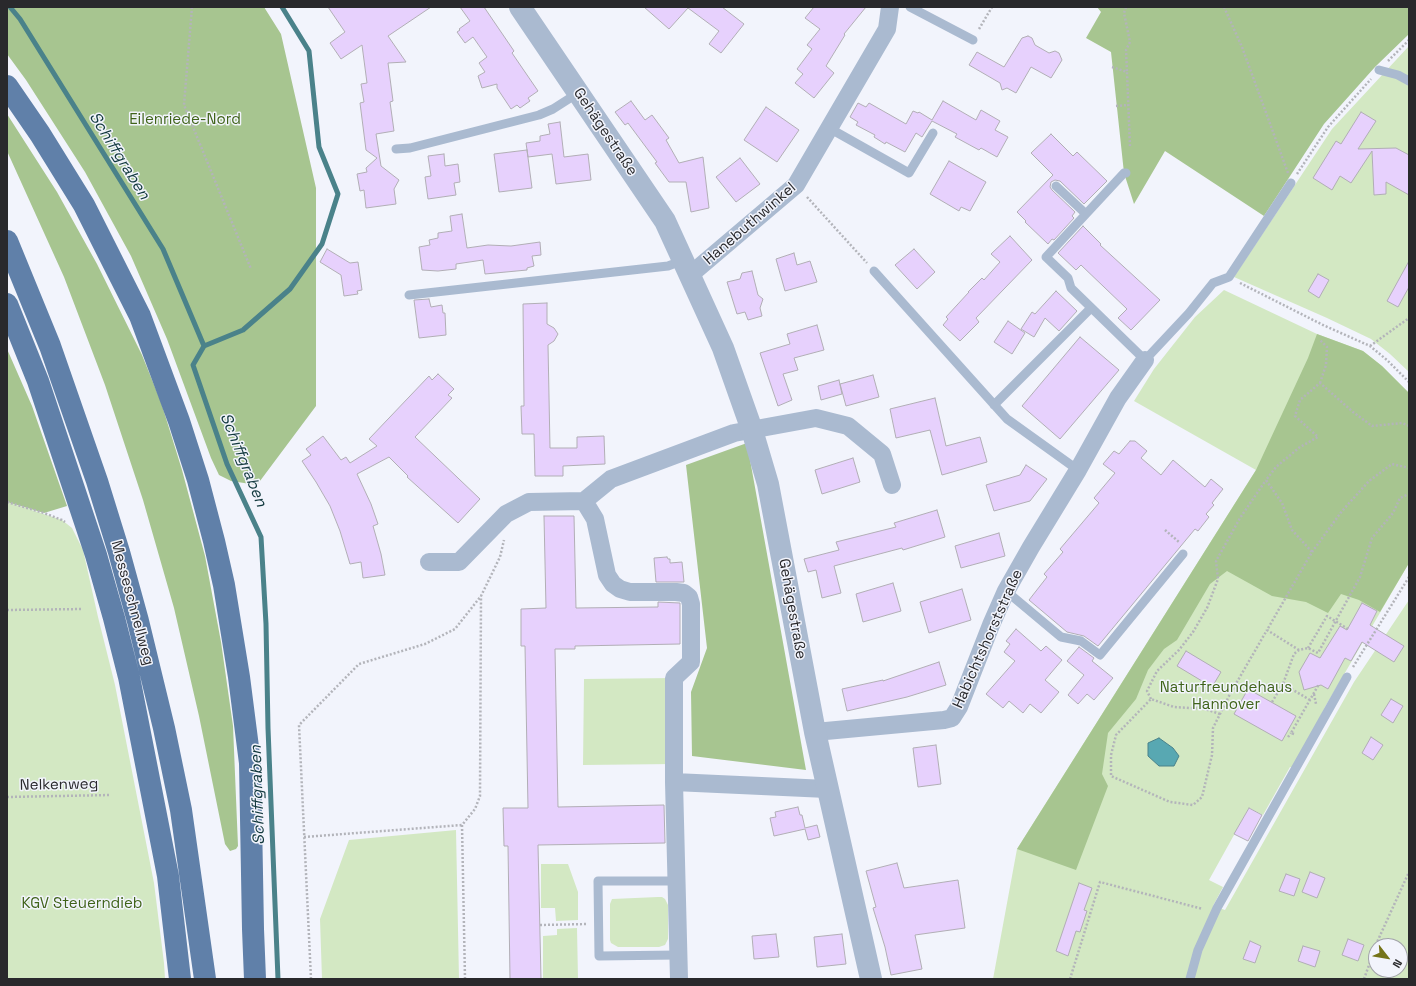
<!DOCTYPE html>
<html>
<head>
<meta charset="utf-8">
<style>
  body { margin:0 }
  #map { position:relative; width:1416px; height:986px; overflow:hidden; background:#f2f4fc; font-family:"Space Grotesk",sans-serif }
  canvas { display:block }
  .frame { position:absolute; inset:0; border:8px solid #29292c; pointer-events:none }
  .north { position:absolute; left:1368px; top:938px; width:40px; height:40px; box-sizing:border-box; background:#f2f4fc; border:1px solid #a2a3a9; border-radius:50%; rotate:121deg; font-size:11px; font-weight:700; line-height:16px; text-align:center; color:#29292c }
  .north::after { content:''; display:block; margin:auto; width:14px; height:18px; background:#757419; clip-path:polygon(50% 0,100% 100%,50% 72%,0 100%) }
</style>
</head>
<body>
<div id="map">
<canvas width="1416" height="986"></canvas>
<div class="frame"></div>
<div class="north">N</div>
</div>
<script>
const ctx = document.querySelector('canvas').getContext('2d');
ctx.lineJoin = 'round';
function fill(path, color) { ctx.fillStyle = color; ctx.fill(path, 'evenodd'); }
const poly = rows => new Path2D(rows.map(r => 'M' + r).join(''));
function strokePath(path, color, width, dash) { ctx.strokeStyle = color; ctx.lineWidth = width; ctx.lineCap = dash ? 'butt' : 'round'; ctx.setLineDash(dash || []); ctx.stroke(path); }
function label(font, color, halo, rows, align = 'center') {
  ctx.font = font + ' "Space Grotesk",sans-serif'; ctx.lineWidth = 3; ctx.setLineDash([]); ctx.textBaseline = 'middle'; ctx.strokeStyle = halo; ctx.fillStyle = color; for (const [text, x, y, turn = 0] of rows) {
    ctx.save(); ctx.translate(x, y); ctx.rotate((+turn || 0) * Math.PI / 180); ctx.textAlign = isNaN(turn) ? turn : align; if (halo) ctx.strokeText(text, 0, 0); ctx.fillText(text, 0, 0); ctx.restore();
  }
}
fill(poly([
  [1409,46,1409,372,1390,354,1371,339,1327,318,1234,277,1332,129],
  [1224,290,1317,334,1363,351,1382,366,1409,393,1409,563,1325,707,1295,769,1290,767,1263,815,1249,808,1209,880,1223,887,1213,906,1225,910,1354,682,1409,600,1409,979,993,979,1017,849,1256,470,1134,401,1154,369,1195,317],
  [1376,946,1400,946,1400,970,1376,970],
  [7,502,62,520,72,528,83,550,98,617,115,685,154,883,164,963,165,979,7,979],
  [674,678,673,764,583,765,584,679],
  [456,830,459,979,322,979,320,919,349,840],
  [541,864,568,864,578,892,578,920,556,921,555,908,541,908],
  [658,897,662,897,665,899,668,905,668,939,665,945,659,947,618,947,611,943,610,940,610,904,612,899],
  [577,928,578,979,543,979,543,936,557,935,557,929]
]), '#d3e8c3');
fill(poly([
  [7,7,264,7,281,34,316,188,316,406,257,485,231,481,219,475,211,458,167,339,131,256,85,172,26,80,7,54],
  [1097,7,1409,7,1409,34,1375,67,1324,124,1264,216,1165,151,1134,204,1124,173,1111,52,1086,38,1101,12],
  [7,114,57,192,97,264,142,355,161,402,182,470,205,556,221,642,233,726,238,846,236,849,230,851,225,844,199,716,174,608,143,500,105,385,64,277,7,151],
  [1317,334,1363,351,1382,366,1409,393,1409,563,1380,612,1359,600,1341,594,1328,613,1306,602,1272,596,1227,571,1210,584,1177,640,1164,649,1148,670,1136,699,1108,733,1102,774,1108,786,1076,870,1017,849,1256,470,1308,358],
  [7,349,32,406,67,506,44,513,7,502],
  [747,443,806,770,692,756,691,692,707,648,686,465]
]), '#a7c590');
const water = poly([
  [1159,738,1173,748,1179,756,1174,766,1159,766,1148,756,1148,743,1159,738]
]);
fill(water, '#58a8b2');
strokePath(water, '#4a828a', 1);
strokePath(poly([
  [10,7,20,19,163,249,204,346],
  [204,346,193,365,227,464,261,537,266,624,268,728,278,979],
  [204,346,243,330,290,289,322,244,338,194,319,147,309,51,282,7]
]), '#4a828a', 5);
const building = poly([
  [328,7,431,7,388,36,406,62,388,63,393,101,390,102,394,131,376,134,381,166,399,180,394,189,396,204,366,208,364,190,360,191,357,174,367,172,366,168,377,158,366,150,360,103,364,102,361,84,367,83,362,45,341,59,330,43,345,32,328,7],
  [460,7,484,7,514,51,512,53,538,91,528,98,530,101,520,108,517,105,511,109,497,88,497,84,482,88,478,76,485,72,479,63,487,57,473,37,465,43,457,32,460,30,459,29,470,21,460,7],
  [644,7,722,7,744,24,721,53,709,44,719,31,688,8,669,29,644,7],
  [814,7,866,7,844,34,845,35,826,66,834,73,814,98,795,83,803,74,797,69,812,49,807,45,820,29,805,18,814,7],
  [1028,36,1032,38,1035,45,1049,53,1055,51,1059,53,1062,60,1051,78,1031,67,1016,93,1007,88,1002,90,1000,83,969,65,977,52,1004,67,1022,38,1028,36],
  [631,101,645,120,652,115,669,138,666,140,679,163,703,157,709,208,691,212,686,182,669,182,655,163,657,162,628,123,625,125,615,112,631,101],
  [943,101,976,120,981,110,1000,121,995,130,1008,137,997,157,981,148,979,150,955,137,957,134,932,121,922,137,916,133,905,152,886,142,885,144,874,137,875,135,856,125,858,122,850,117,858,103,866,107,869,103,906,124,913,111,918,113,919,112,932,120,943,101],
  [766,107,799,130,777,162,744,140,766,107],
  [1361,112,1376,121,1358,149,1396,148,1409,155,1409,195,1386,182,1386,194,1374,195,1372,151,1351,183,1340,176,1332,190,1313,178,1336,141,1341,144,1361,112],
  [560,122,564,157,588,154,591,180,556,184,552,154,528,157,526,143,540,141,540,136,550,134,548,124,560,122],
  [1051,134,1073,156,1077,152,1107,181,1084,204,1060,181,1055,180,1051,182,1050,187,1052,190,1075,212,1072,216,1074,218,1054,240,1052,239,1048,244,1025,222,1026,221,1017,212,1053,175,1031,153,1051,134],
  [527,150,532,188,499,192,494,154,527,150],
  [444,154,445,166,458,164,460,182,454,183,456,195,428,199,425,177,431,176,428,156,444,154],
  [740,158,760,184,736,202,716,177,740,158],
  [949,161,986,182,970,211,961,207,959,211,930,194,949,161],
  [462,214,467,248,488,245,511,246,540,242,541,255,532,256,534,266,527,268,527,270,485,274,483,260,456,264,456,269,438,271,422,270,419,247,430,245,429,240,438,238,438,233,452,231,450,216,462,214],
  [1083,226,1101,244,1100,245,1160,300,1131,330,1118,318,1127,309,1081,265,1076,270,1058,253,1083,226],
  [1010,236,1032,260,976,318,979,322,960,341,943,325,948,319,946,317,969,292,968,292,982,278,984,280,1000,262,991,254,1010,236],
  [327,249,350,263,358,262,362,290,357,291,358,294,344,296,341,275,320,262,327,249],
  [914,249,935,272,917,289,895,265,914,249],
  [794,253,797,265,810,261,817,282,785,291,776,259,794,253],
  [1409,261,1409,287,1398,307,1387,301,1409,261],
  [752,271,758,295,763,299,760,308,762,316,748,320,745,312,737,314,727,282,740,279,742,273,752,271],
  [1318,274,1329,280,1319,298,1308,291,1318,274],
  [1056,291,1077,311,1059,331,1045,318,1034,337,1021,329,1032,312,1035,314,1056,291],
  [429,299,431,307,442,305,443,313,445,313,446,335,419,338,414,300,429,299],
  [547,303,547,324,554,328,558,334,554,341,548,345,550,448,577,448,577,437,604,436,605,464,563,466,563,476,535,476,534,434,522,434,521,406,524,406,523,304,547,303],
  [1008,321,1025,333,1012,354,994,342,1008,321],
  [817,325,824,350,794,358,798,370,783,374,792,400,778,406,760,353,790,344,787,334,817,325],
  [1080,337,1119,370,1060,439,1022,406,1080,337],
  [438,374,454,389,448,395,452,398,415,437,480,499,458,523,407,477,408,476,389,457,357,474,371,504,378,524,373,526,381,554,385,575,363,578,361,562,350,564,340,531,330,506,316,482,302,461,311,455,306,449,323,436,341,460,346,457,350,463,377,446,369,439,429,376,432,380,438,374],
  [873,375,879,397,846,406,840,384,873,375],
  [839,380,842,394,821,400,818,386,839,380],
  [935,398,946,446,980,437,987,462,942,475,930,430,896,438,890,409,935,398],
  [1130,441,1135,441,1147,451,1141,458,1161,475,1173,460,1205,487,1211,479,1223,489,1212,503,1214,505,1206,514,1209,517,1198,531,1195,529,1098,646,1084,636,1067,632,1029,600,1047,577,1044,574,1063,552,1060,549,1099,503,1094,498,1115,473,1103,464,1114,451,1119,454,1130,441],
  [853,458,860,482,822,494,815,470,853,458],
  [1026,465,1047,479,1030,501,994,511,986,485,1020,475,1026,465],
  [937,510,945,537,903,550,902,548,834,566,841,593,822,598,816,570,808,572,804,559,839,550,836,542,896,527,894,523,937,510],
  [544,516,574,516,576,608,658,607,658,602,680,603,680,644,575,646,575,649,555,649,558,807,664,805,665,843,538,845,541,979,510,979,508,846,504,846,503,808,528,808,525,646,521,646,521,609,546,608,544,516],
  [999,533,1005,556,961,568,955,546,999,533],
  [667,557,668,559,670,559,670,563,682,562,684,582,656,582,654,558,667,557],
  [893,583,901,611,863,622,856,594,893,583],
  [962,589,971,620,929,633,920,602,962,589],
  [1362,603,1377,611,1370,625,1404,646,1394,662,1362,642,1351,661,1345,658,1328,689,1321,685,1304,690,1299,672,1310,653,1320,658,1340,626,1347,630,1362,603],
  [1016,629,1041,651,1046,646,1062,660,1045,680,1059,692,1041,713,1030,704,1023,713,1009,701,1003,708,986,694,1015,661,1004,652,1010,644,1006,641,1016,629],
  [1079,647,1094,658,1092,661,1113,678,1094,700,1087,694,1078,704,1068,695,1084,675,1067,661,1079,647],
  [1186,651,1221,672,1212,687,1177,666,1186,651],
  [939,662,946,685,907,697,847,711,842,689,883,680,883,681,939,662],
  [1248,689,1296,716,1282,741,1234,714,1248,689],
  [1391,699,1403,706,1393,723,1381,715,1391,699],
  [1371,737,1383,745,1373,760,1362,753,1371,737],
  [936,745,941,784,918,787,913,748,936,745],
  [798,807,800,815,802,815,805,828,817,825,820,837,808,840,805,829,774,836,770,818,776,817,775,812,798,807],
  [1249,808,1262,815,1248,841,1234,834,1249,808],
  [897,863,904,888,958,880,965,928,915,935,922,969,891,975,885,947,873,908,876,907,866,871,897,863],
  [1310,872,1325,878,1317,898,1302,892,1310,872],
  [1286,874,1300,879,1294,896,1279,891,1286,874],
  [1079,883,1092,888,1084,910,1087,911,1080,932,1076,931,1068,956,1056,951,1079,883],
  [776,934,779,957,754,959,752,936,776,934],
  [842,934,846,964,817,967,814,937,842,934],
  [1348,939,1364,945,1358,961,1342,955,1348,939],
  [1250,941,1261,946,1255,963,1243,959,1250,941],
  [1303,946,1320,951,1315,967,1298,961,1303,946]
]);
fill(building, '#e7d1fd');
strokePath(building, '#b1aeb5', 1);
strokePath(poly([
  [192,7,184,105,251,269],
  [1126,7,1124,13,1130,42,1126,50,1127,72],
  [1224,7,1242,47,1288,173],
  [979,29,992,7],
  [1388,61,1409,40],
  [1112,67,1127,72,1130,148],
  [1116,106,1128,105],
  [1297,174,1328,127,1371,79],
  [807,197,867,263],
  [1240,283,1323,325,1370,346,1387,360,1409,382],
  [1370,346,1409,318],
  [1320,383,1326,365,1327,347,1320,340],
  [7,502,44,513,62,520,65,522],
  [1165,530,1179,542,1178,543],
  [1312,552,1342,511,1369,481,1392,464,1409,468],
  [7,610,83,609],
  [1308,648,1327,616,1348,629],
  [1299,650,1267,630,1312,552,1292,530,1282,503,1266,480,1276,467,1300,447,1318,437,1295,416,1300,400,1320,383,1353,412,1372,426,1402,423,1409,426],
  [1353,667,1409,577],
  [1314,694,1316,704],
  [1151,699,1147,691,1157,671,1179,650,1193,632,1207,608,1218,579,1216,561,1240,518,1266,480],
  [1310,700,1283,684,1294,654,1299,650,1308,648,1318,653,1360,577,1372,538,1393,513,1400,498,1409,494],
  [1272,702,1283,684],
  [1220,714,1205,709,1174,707,1151,699,1116,735,1111,755,1111,776,1170,802,1193,805,1202,797,1212,755,1213,728,1230,694,1267,630],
  [1294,734,1291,733,1319,684],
  [1288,737,1291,733],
  [7,797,111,795],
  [304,837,462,825],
  [540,925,588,924],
  [311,979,299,725,359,664,425,644,455,629,481,596,500,557,504,540],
  [465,979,462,825,475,809,480,796,481,596],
  [1070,979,1100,882,1203,909],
  [1364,979,1378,940,1409,872]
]), '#b3b4ba', 2.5, [2, 2]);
strokePath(poly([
  [910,7,973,40],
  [1379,70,1398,75,1409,81],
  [829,128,909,173,933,133],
  [396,149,410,148,539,115,553,109,578,93],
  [1126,173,1124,173,1046,257,1068,278,1071,288,1145,360,1189,313,1213,283,1229,277,1291,183],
  [1056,186,1086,214],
  [874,271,1007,419,1078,470],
  [409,295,668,266,684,260],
  [994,405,1091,308],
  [1006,591,1061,637,1081,641,1100,655,1183,554],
  [676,881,598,881,599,956,678,955],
  [1190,979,1198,950,1217,908,1347,677]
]), '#aabad0', 9);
strokePath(poly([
  [690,275,796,185,887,29,890,7],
  [584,501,611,479,734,433,816,418,848,426,882,454,892,485],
  [429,562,459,562,506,514,529,502,584,501,595,519,607,575,613,584,620,589,630,592,676,592,684,593,689,597,691,604,691,662,674,678,674,782,679,979],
  [815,732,944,720,952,718,959,707,991,625,1006,591,1031,547,1078,470,1118,398,1145,360],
  [674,782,827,789]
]), '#aabad0', 18);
strokePath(poly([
  [520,7,665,221,723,348,752,430,768,484,815,732,871,979]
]), '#aabad0', 22);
strokePath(poly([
  [7,86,40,134,84,205,140,316,179,421,198,480,214,541,224,585,239,677,250,763,253,929,255,979],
  [7,241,50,346,97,481,119,552,138,621,164,728,181,810,205,979],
  [7,304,38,381,96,555,114,618,129,677,168,876,180,979]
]), '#6080a9', 22);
label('15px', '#3f6319', '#f2f4fc', [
  ["Eilenriede-Nord",185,120],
  ["Naturfreundehaus",1226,688],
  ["Hannover",1226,705],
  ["KGV Steuerndieb",82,904]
]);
label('15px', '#29292c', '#f2f4fc', [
  ["Gehägestraße",605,132,56],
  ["Hanebuthwinkel",750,224,-41],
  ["Messeschnellweg",132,603,75],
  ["Gehägestraße",792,609,80],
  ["Habichtshorststraße",988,639,-66],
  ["Nelkenweg",59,785,-1]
]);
label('italic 16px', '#11383d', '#f2f4fc', [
  ["Schiffgraben",119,156,58],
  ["Schiffgraben",243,460,68],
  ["Schiffgraben",258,795,-92]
]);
</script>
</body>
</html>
